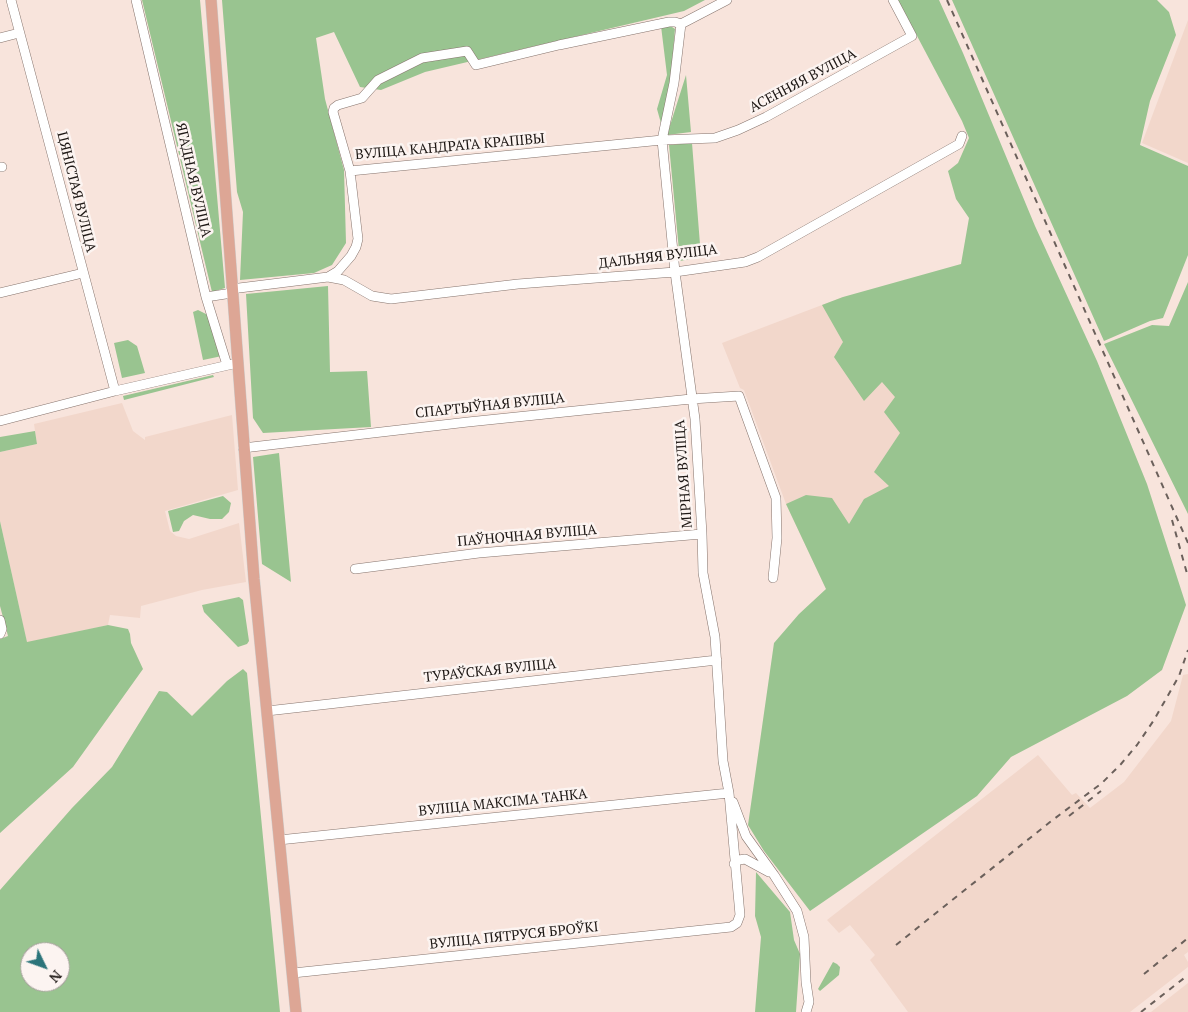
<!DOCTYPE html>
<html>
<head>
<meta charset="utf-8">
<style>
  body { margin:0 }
  #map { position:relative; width:1188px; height:1012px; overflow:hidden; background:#f8e4dc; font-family:"PT Serif",serif }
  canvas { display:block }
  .north { position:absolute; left:20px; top:942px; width:50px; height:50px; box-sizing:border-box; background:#fcf4f1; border:1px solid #a39c99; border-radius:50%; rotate:132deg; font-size:14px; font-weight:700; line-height:20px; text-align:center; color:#1d1714 }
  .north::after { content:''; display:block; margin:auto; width:18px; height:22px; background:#2b747a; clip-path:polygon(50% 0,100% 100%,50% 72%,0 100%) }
</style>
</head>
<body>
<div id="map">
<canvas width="1188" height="1012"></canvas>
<div class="north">N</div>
</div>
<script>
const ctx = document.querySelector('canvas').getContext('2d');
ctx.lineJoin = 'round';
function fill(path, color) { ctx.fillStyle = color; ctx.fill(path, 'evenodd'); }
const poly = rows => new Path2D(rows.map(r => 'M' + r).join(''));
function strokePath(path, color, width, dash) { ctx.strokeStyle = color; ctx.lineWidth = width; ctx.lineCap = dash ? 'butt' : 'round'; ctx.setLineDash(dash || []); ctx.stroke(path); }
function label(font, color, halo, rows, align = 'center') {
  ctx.font = font + ' "PT Serif",serif'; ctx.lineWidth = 5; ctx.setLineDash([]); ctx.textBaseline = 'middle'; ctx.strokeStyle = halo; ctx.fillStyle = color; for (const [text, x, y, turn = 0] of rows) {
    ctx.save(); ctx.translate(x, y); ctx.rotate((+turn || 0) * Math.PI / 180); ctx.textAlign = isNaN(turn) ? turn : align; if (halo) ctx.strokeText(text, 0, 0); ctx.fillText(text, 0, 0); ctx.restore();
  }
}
fill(poly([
  [1188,20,1188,163,1142,143],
  [843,297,1066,380,826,589,786,504,744,390,740,388,722,343],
  [122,403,133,431,145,440,145,437,232,415,238,490,165,511,170,531,176,536,189,539,239,523,246,582,202,590,141,606,140,618,110,615,108,625,27,643,0,521,0,452,37,444,34,424],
  [1188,674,1188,952,1184,955,1188,962,1188,967,1130,1012,908,1012,870,960,875,955,850,925,839,933,827,920,1038,755,1072,795,1076,793,1090,808,1124,782,1171,721,1183,675],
  [1188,983,1188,1012,1151,1012]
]), '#f2d7cb');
fill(poly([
  [142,0,200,0,225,288,212,292],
  [222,0,705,0,684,11,425,72,381,90,360,87,334,32,316,38,325,99,344,170,346,243,332,265,314,273,240,280,243,212,237,192],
  [898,0,939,0,963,53,1035,226,1097,361,1147,484,1186,605,1162,670,1127,696,1011,757,977,796,810,911,764,851,748,825,774,643,799,614,826,589,786,504,806,495,832,498,849,524,864,499,889,486,874,472,900,433,884,412,895,397,882,382,864,401,834,357,843,342,822,305,843,297,961,264,969,218,956,199,948,171,958,163,969,138,962,121],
  [952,0,1157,0,1169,12,1176,35,1150,101,1140,145,1188,166,1188,255,1163,318,1150,321,1104,341],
  [669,25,675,29,670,87,662,127,657,109,667,75,661,26],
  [686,75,691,132,667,135],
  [692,143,701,257,680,261,669,145],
  [1188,282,1188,514,1104,344,1152,325,1169,326],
  [328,286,330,372,367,371,371,427,263,433,253,418,246,294],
  [198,310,210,316,222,356,203,360,193,312],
  [128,340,137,346,145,373,122,378,114,343],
  [213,375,214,377,124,400,123,396],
  [35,431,37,444,0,452,0,437],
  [279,453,291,582,262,564,253,457],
  [223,496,231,503,229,512,222,519,210,519,193,515,184,521,179,531,173,532,168,511],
  [0,521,27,642,108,625,128,629,130,634,131,643,143,669,73,767,0,833,0,639,8,636,0,606],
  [239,597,243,600,249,641,247,644,238,647,204,612,202,605],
  [243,669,247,673,280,1012,0,1012,0,890,72,808,112,767,159,691,167,692,192,716,227,681],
  [30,952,60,952,60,982,30,982],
  [756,872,790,912,794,940,800,954,796,1012,755,1012,761,937,755,916],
  [833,962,837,964,840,967,839,975,820,991,818,989]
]), '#99c490');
const minor = poly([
  [11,0,115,391],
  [136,0,206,297,227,365],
  [681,24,727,0],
  [0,38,19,33],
  [0,167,2,167],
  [350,171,662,140,715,138,738,130,766,117,912,36,893,0],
  [328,277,344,280,372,296,391,299,518,284,675,272,745,262,758,257,959,144,962,136],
  [231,289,328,277,338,271,351,256,356,247,358,239,350,171,333,112,334,108,338,105,362,98,378,80,422,58,467,51,476,65,559,45,669,22,675,22,681,24],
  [0,293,83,273],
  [206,297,232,293],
  [0,421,115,391,233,364],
  [243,448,468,422,691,399,739,396,776,498,777,538,773,578],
  [355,569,479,553,702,534],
  [0,620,2,629,0,634],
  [267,711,717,660],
  [733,802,746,836,774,875,797,911,804,937,806,982,809,1002,806,1012],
  [279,840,729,793],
  [734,864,739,860,745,859,769,872],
  [293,973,731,927,737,923,740,915,729,793,723,761,715,637,703,573,702,534,695,419,675,272,662,140,674,83,681,24]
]);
const major = poly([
  [211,0,254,579,296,1012]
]);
strokePath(minor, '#86746d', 10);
strokePath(major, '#cdcccb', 12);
strokePath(minor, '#fff', 9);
strokePath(major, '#dda695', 11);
strokePath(poly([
  [947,0,1188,543],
  [1172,520,1188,577],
  [1069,816,1101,791],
  [896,945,1050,822,1102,783,1121,764,1137,745,1154,720,1179,676,1188,650],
  [1144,974,1188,938],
  [1141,1012,1188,975]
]), '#6b605b', 2, [6, 6]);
label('14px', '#1d1714', '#fcf4f1', [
  ["АСЕННЯЯ ВУЛІЦА",803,81,-28],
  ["ВУЛІЦА КАНДРАТА КРАПІВЫ",450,147,-5],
  ["ЯГАДНАЯ ВУЛІЦА",193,180,77],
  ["ЦЯНІСТАЯ ВУЛІЦА",76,192,76],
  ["ДАЛЬНЯЯ ВУЛІЦА",658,257,-7],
  ["СПАРТЫЎНАЯ ВУЛІЦА",490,406,-6],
  ["МІРНАЯ ВУЛІЦА",684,474,-94],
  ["ПАЎНОЧНАЯ ВУЛІЦА",527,536,-5],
  ["ТУРАЎСКАЯ ВУЛІЦА",490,671,-6],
  ["ВУЛІЦА МАКСІМА ТАНКА",503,803,-6],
  ["ВУЛІЦА ПЯТРУСЯ БРОЎКІ",514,936,-6]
]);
</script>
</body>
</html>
